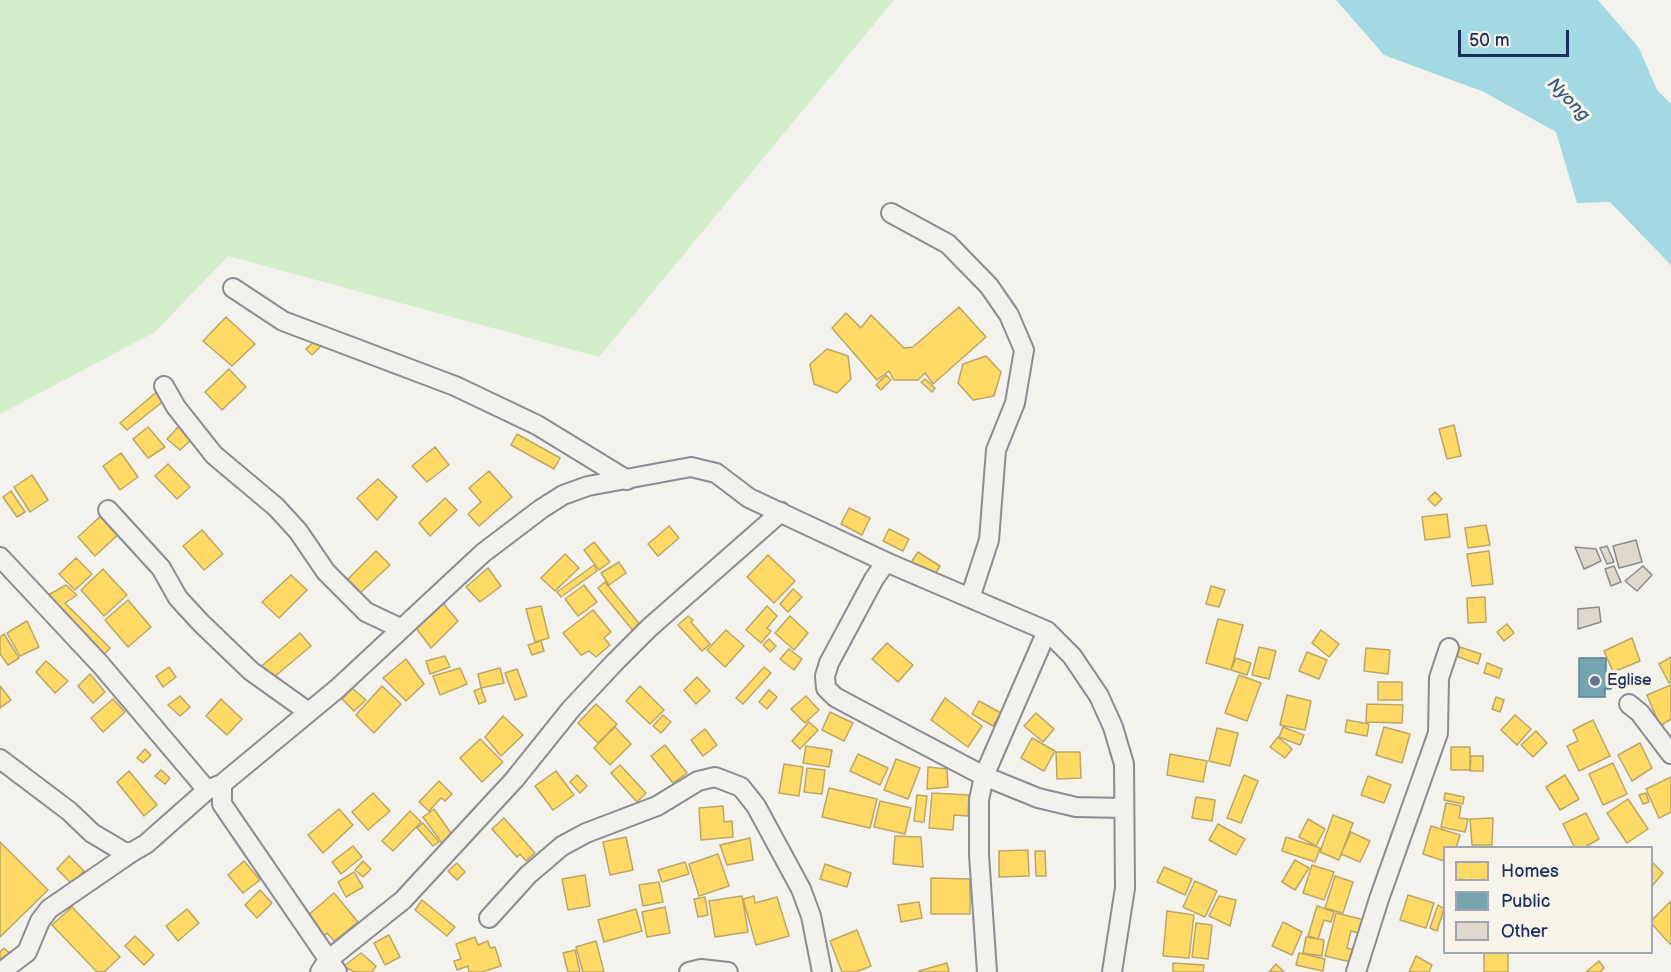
<!DOCTYPE html>
<html>
<head>
<meta charset="utf-8">
<style>
  body { margin:0 }
  #map { position:relative; width:1671px; height:972px; overflow:hidden; background:#f4f2ec; font-family:"Balsamiq Sans",sans-serif }
  canvas { display:block }
  .legend { position:absolute; left:1443px; top:846px; width:210px; height:108px; box-sizing:border-box; background:#f7f3e8; border:2px solid #9fa5b1; margin:0; padding:8px 10px; list-style:none; font-size:18px; color:#1b2f5e }
  .legend li { display:flex; align-items:center; gap:12px; height:30px }
  .legend b { width:30px; border:2px solid #9fa5b1 }
  .scale { position:absolute; left:1458px; top:30px; width:111px; height:27px; box-sizing:border-box; border:3px solid #1b2f5e; border-top:0; padding-left:8px; font-size:18px; line-height:21px; white-space:nowrap; color:#1b2f5e; -webkit-text-stroke:4px #f7f3e8; paint-order:stroke }
</style>
</head>
<body>
<div id="map">
<canvas width="1671" height="972"></canvas>
<ul class="legend">
<li><b style="height:16px;background:#ffd966"></b>Homes</li>
<li><b style="height:16px;background:#76a5af"></b>Public</li>
<li><b style="height:16px;background:#dfd8cd"></b>Other</li>
</ul>
<div class="scale">50 m</div>
</div>
<script>
const ctx = document.querySelector('canvas').getContext('2d');
ctx.lineJoin = 'round';
function fill(path, color) { ctx.fillStyle = color; ctx.fill(path, 'evenodd'); }
const poly = rows => new Path2D(rows.map(r => 'M' + r).join(''));
function strokePath(path, color, width, dash) { ctx.strokeStyle = color; ctx.lineWidth = width; ctx.lineCap = dash ? 'butt' : 'round'; ctx.setLineDash(dash || []); ctx.stroke(path); }
function label(font, color, halo, rows, align = 'center') {
  ctx.font = font + ' "Balsamiq Sans",sans-serif'; ctx.lineWidth = 6; ctx.setLineDash([]); ctx.textBaseline = 'middle'; ctx.strokeStyle = halo; ctx.fillStyle = color; for (const [text, x, y, turn = 0] of rows) {
    ctx.save(); ctx.translate(x, y); ctx.rotate((+turn || 0) * Math.PI / 180); ctx.textAlign = isNaN(turn) ? turn : align; if (halo) ctx.strokeText(text, 0, 0); ctx.fillText(text, 0, 0); ctx.restore();
  }
}
fill(poly([
  [0,0,894,0,599,357,228,256,155,332,0,414]
]), '#d2efca');
fill(poly([
  [1336,0,1598,0,1639,48,1657,90,1671,104,1671,265,1610,202,1577,203,1556,132,1484,92,1384,55]
]), '#a3d9e2');
const homes = poly([
  [959,307,986,337,933,384,925,373,918,380,894,380,889,371,877,380,832,328,846,313,861,328,871,315,904,348,913,347,959,307],
  [226,317,255,344,232,366,203,341,226,317],
  [317,339,322,345,312,355,306,349,317,339],
  [827,349,848,356,851,379,837,393,814,384,810,364,827,349],
  [986,356,1001,372,994,396,973,400,958,383,963,364,986,356],
  [229,369,246,387,222,410,205,392,229,369],
  [886,375,891,380,881,390,876,385,886,375],
  [925,379,935,388,932,392,921,382,925,379],
  [159,390,165,400,127,430,120,423,159,390],
  [181,424,192,439,180,450,167,439,181,424],
  [1454,425,1461,456,1447,459,1439,429,1454,425],
  [148,427,165,447,148,458,133,439,148,427],
  [517,434,560,458,554,469,511,445,517,434],
  [435,447,449,465,427,482,412,466,435,447],
  [121,453,138,477,120,490,103,466,121,453],
  [168,464,190,487,177,499,155,476,168,464],
  [489,471,512,497,479,526,468,514,481,502,469,488,489,471],
  [32,475,48,500,30,512,14,487,32,475],
  [378,479,397,497,377,520,357,498,378,479],
  [11,491,25,512,17,517,3,497,11,491],
  [1435,492,1442,499,1435,506,1428,499,1435,492],
  [445,498,457,510,430,536,419,523,445,498],
  [849,508,870,518,862,535,841,524,849,508],
  [104,513,121,532,95,556,78,537,104,513],
  [1447,514,1450,537,1425,540,1422,517,1447,514],
  [1486,525,1490,545,1468,548,1465,528,1486,525],
  [669,526,679,538,658,556,648,544,669,526],
  [889,529,909,539,903,551,883,541,889,529],
  [202,530,223,554,204,570,183,546,202,530],
  [594,542,610,562,599,570,584,550,594,542],
  [376,551,390,565,358,595,345,582,376,551],
  [1489,551,1493,584,1472,586,1467,554,1489,551],
  [918,552,940,566,933,578,910,564,918,552],
  [565,554,579,568,555,591,541,578,565,554],
  [768,555,795,581,774,603,747,577,768,555],
  [76,558,92,574,75,590,59,574,76,558],
  [619,562,626,573,609,585,601,573,619,562],
  [594,565,597,571,561,597,557,592,594,565],
  [488,568,501,586,480,602,466,587,488,568],
  [103,569,127,595,104,616,81,590,103,569],
  [291,575,307,590,279,618,262,602,291,575],
  [605,582,642,627,635,633,598,588,605,582],
  [66,585,77,595,65,603,110,648,101,658,43,598,66,585],
  [584,585,597,602,578,616,565,599,584,585],
  [1211,586,1225,590,1219,607,1206,604,1211,586],
  [793,589,802,597,788,612,780,604,793,589],
  [1485,597,1486,622,1468,623,1467,598,1485,597],
  [128,600,151,627,128,647,105,620,128,600],
  [441,601,458,621,431,648,416,628,441,601],
  [541,606,549,638,535,642,526,609,541,606],
  [767,606,777,616,767,628,771,631,761,643,746,630,767,606],
  [593,610,611,632,604,638,610,645,596,657,589,651,581,655,563,633,593,610],
  [688,616,693,620,691,622,710,644,702,651,678,625,688,616],
  [790,616,808,633,794,650,775,633,790,616],
  [1218,619,1243,625,1231,670,1206,663,1218,619],
  [27,621,39,647,20,656,7,633,27,621],
  [1507,624,1514,633,1504,641,1497,632,1507,624],
  [726,630,744,646,725,667,707,650,726,630],
  [1321,630,1339,644,1329,657,1312,643,1321,630],
  [300,633,311,646,268,682,257,670,300,633],
  [4,634,19,658,8,665,0,654,0,637,4,634],
  [1632,638,1640,661,1613,672,1604,651,1632,638],
  [769,639,776,646,770,652,763,645,769,639],
  [541,641,544,651,532,655,528,645,541,641],
  [887,643,913,665,898,682,872,659,887,643],
  [1259,647,1276,651,1269,679,1252,675,1259,647],
  [1460,647,1481,654,1478,664,1456,656,1460,647],
  [1366,648,1390,650,1388,674,1364,671,1366,648],
  [789,649,802,659,794,670,780,659,789,649],
  [1307,652,1327,660,1319,679,1299,671,1307,652],
  [445,656,450,667,430,674,426,661,445,656],
  [1671,657,1671,682,1669,683,1659,664,1671,657],
  [1236,658,1251,663,1247,675,1231,670,1236,658],
  [406,659,424,684,406,701,383,678,406,659],
  [46,661,68,681,55,693,36,672,46,661],
  [1487,663,1502,669,1499,678,1484,673,1487,663],
  [169,667,176,677,163,687,156,676,169,667],
  [764,667,771,673,743,704,736,698,764,667],
  [460,668,467,684,440,695,433,676,460,668],
  [500,668,504,683,481,688,478,674,500,668],
  [517,669,527,696,515,700,505,673,517,669],
  [90,674,105,692,93,703,78,686,90,674],
  [1239,675,1261,683,1247,721,1225,713,1239,675],
  [697,677,710,691,696,704,684,690,697,677],
  [1378,682,1402,682,1402,700,1378,700,1378,682],
  [1671,685,1671,719,1660,726,1647,695,1671,685],
  [0,686,11,700,0,708,0,686],
  [382,686,401,704,374,733,356,715,382,686],
  [640,686,664,710,650,724,626,701,640,686],
  [352,688,366,700,354,711,342,699,352,688],
  [481,688,486,701,479,704,474,691,481,688],
  [769,690,777,697,767,709,759,702,769,690],
  [1287,695,1311,701,1305,730,1280,725,1287,695],
  [180,696,190,707,180,716,168,705,180,696],
  [806,696,819,710,805,723,791,709,806,696],
  [1496,697,1504,700,1500,712,1492,709,1496,697],
  [945,698,982,726,968,747,931,720,945,698],
  [113,699,125,712,103,732,91,718,113,699],
  [221,699,242,719,227,735,206,716,221,699],
  [979,701,1001,713,993,726,972,714,979,701],
  [596,704,617,724,598,743,578,723,596,704],
  [1367,704,1403,705,1402,723,1366,722,1367,704],
  [830,712,853,723,844,741,822,730,830,712],
  [1036,713,1054,729,1043,742,1024,726,1036,713],
  [663,715,671,722,661,733,653,726,663,715],
  [1515,715,1531,729,1517,745,1501,730,1515,715],
  [503,716,523,735,501,756,485,737,503,716],
  [1347,720,1369,724,1367,736,1345,732,1347,720],
  [1593,720,1610,756,1579,771,1567,746,1578,741,1573,730,1593,720],
  [809,722,818,730,800,749,792,741,809,722],
  [615,727,631,744,610,765,594,748,615,727],
  [1283,727,1304,735,1300,745,1279,737,1283,727],
  [1384,727,1410,734,1402,763,1376,755,1384,727],
  [1217,728,1238,733,1230,766,1209,761,1217,728],
  [705,729,717,745,703,756,691,740,705,729],
  [1536,731,1547,743,1533,757,1521,745,1536,731],
  [1278,737,1292,749,1285,758,1270,747,1278,737],
  [1032,738,1055,751,1044,771,1021,758,1032,738],
  [480,739,503,762,482,782,460,758,480,739],
  [1640,743,1652,768,1632,781,1618,755,1640,743],
  [665,745,687,773,673,783,651,756,665,745],
  [806,746,832,750,829,767,803,763,806,746],
  [1451,747,1470,747,1470,770,1451,770,1451,747],
  [145,749,151,755,143,763,137,758,145,749],
  [1056,752,1080,752,1081,778,1057,779,1056,752],
  [858,754,888,768,880,785,850,771,858,754],
  [1170,754,1207,761,1203,782,1167,775,1170,754],
  [1471,756,1483,756,1483,771,1470,771,1471,756],
  [896,759,920,768,908,799,884,790,896,759],
  [1613,763,1627,794,1603,805,1589,774,1613,763],
  [784,764,803,767,799,796,779,793,784,764],
  [620,765,646,793,637,802,611,773,620,765],
  [928,767,947,769,948,787,927,789,928,767],
  [807,768,825,770,822,794,804,792,807,768],
  [161,770,170,778,165,784,155,776,161,770],
  [129,771,157,805,144,816,117,782,129,771],
  [556,771,574,795,553,810,535,786,556,771],
  [577,775,587,786,580,793,570,782,577,775],
  [1244,775,1258,781,1241,823,1227,818,1244,775],
  [1565,775,1579,799,1560,810,1546,787,1565,775],
  [1368,776,1391,785,1384,803,1361,795,1368,776],
  [1671,777,1671,812,1659,818,1646,789,1671,777],
  [439,781,452,794,445,801,441,798,429,811,419,802,439,781],
  [829,788,877,799,870,828,822,817,829,788],
  [373,793,390,811,368,830,352,812,373,793],
  [932,793,969,795,968,816,954,815,953,830,929,828,932,793],
  [1445,793,1464,797,1463,804,1444,800,1445,793],
  [1646,793,1649,802,1643,804,1639,795,1646,793],
  [917,795,927,796,924,822,914,821,917,795],
  [1196,797,1215,800,1212,821,1192,818,1196,797],
  [1628,799,1648,829,1627,843,1607,813,1628,799],
  [880,801,911,808,905,834,874,827,880,801],
  [1446,803,1461,806,1459,818,1468,819,1465,832,1441,827,1446,803],
  [723,806,724,822,732,821,733,837,701,840,699,808,723,806],
  [339,809,353,825,323,853,308,835,339,809],
  [434,809,453,836,442,843,423,817,434,809],
  [410,811,421,822,393,851,382,841,410,811],
  [1586,813,1599,839,1583,848,1575,848,1563,824,1586,813],
  [1333,815,1353,823,1339,860,1320,852,1333,815],
  [504,818,535,853,526,861,520,854,517,857,492,829,504,818],
  [1493,818,1492,845,1472,845,1470,819,1493,818],
  [1308,819,1325,829,1316,846,1299,837,1308,819],
  [423,823,439,842,433,846,417,828,423,823],
  [1218,824,1245,839,1236,855,1209,840,1218,824],
  [1431,826,1460,835,1456,848,1444,848,1444,861,1423,854,1431,826],
  [1351,832,1370,841,1360,862,1341,854,1351,832],
  [895,836,921,837,923,867,893,864,895,836],
  [626,837,633,870,610,875,603,842,626,837],
  [1286,837,1320,848,1315,862,1282,851,1286,837],
  [750,838,753,860,727,865,720,845,750,838],
  [0,842,48,890,0,937,0,842],
  [353,846,362,857,341,874,332,862,353,846],
  [1028,850,1029,876,999,877,999,851,1028,850],
  [1035,851,1045,851,1046,876,1036,876,1035,851],
  [718,854,729,886,699,896,689,864,718,854],
  [69,856,84,871,72,884,57,869,69,856],
  [1295,860,1309,868,1295,890,1282,882,1295,860],
  [244,861,260,880,243,893,228,875,244,861],
  [363,861,371,869,363,877,355,870,363,861],
  [685,862,689,874,662,882,658,870,685,862],
  [1652,862,1663,873,1652,886,1652,862],
  [457,863,465,872,457,880,448,871,457,863],
  [825,864,851,873,847,887,820,879,825,864],
  [1312,865,1334,872,1324,900,1303,893,1312,865],
  [1164,867,1192,879,1185,895,1157,882,1164,867],
  [354,872,363,887,346,897,338,882,354,872],
  [585,875,590,906,568,910,562,879,585,875],
  [1335,876,1353,882,1343,913,1325,908,1335,876],
  [931,878,970,879,970,914,931,914,931,878],
  [1195,881,1217,891,1205,917,1183,907,1195,881],
  [659,882,663,902,643,906,639,885,659,882],
  [260,890,272,903,257,918,245,905,260,890],
  [334,893,358,922,334,941,327,933,324,936,307,916,334,893],
  [1408,895,1434,903,1426,928,1400,920,1408,895],
  [742,896,748,932,715,937,709,901,742,896],
  [754,896,755,903,777,897,789,936,756,945,743,899,754,896],
  [1219,896,1236,900,1230,926,1209,916,1219,896],
  [705,897,708,915,698,917,694,899,705,897],
  [422,900,455,927,447,936,415,910,422,900],
  [1671,901,1671,945,1652,924,1652,920,1671,901],
  [919,902,922,918,901,922,898,905,919,902],
  [1438,905,1444,909,1437,931,1430,928,1438,905],
  [1317,906,1334,912,1331,922,1324,920,1318,939,1308,936,1317,906],
  [72,907,120,957,104,972,97,972,52,925,72,907],
  [665,907,670,933,647,937,642,912,665,907],
  [187,909,199,923,178,941,166,926,187,909],
  [636,909,642,931,604,942,598,920,636,909],
  [1167,911,1194,915,1189,958,1163,956,1167,911],
  [1336,913,1365,920,1362,934,1351,931,1347,948,1358,951,1355,963,1325,956,1336,913],
  [1283,922,1302,932,1292,955,1272,946,1283,922],
  [1196,923,1212,925,1208,959,1192,957,1196,923],
  [857,930,871,966,856,972,842,972,830,941,857,930],
  [389,935,400,957,385,965,374,943,389,935],
  [135,936,154,955,144,965,125,946,135,936],
  [475,937,478,945,488,941,490,948,495,947,501,966,482,972,469,972,468,966,457,970,454,961,461,959,456,944,475,937],
  [1306,937,1324,940,1322,956,1303,953,1306,937],
  [596,941,604,972,583,972,576,947,596,941],
  [4,948,14,957,0,971,0,952,4,948],
  [575,950,580,972,568,972,563,953,575,950],
  [361,953,376,966,372,972,354,972,344,966,361,953],
  [1299,953,1325,959,1323,971,1296,965,1299,953],
  [1484,953,1508,953,1508,972,1484,972,1484,953],
  [1416,956,1432,965,1429,972,1409,972,1416,956],
  [1599,961,1604,968,1600,972,1586,972,1599,961],
  [947,963,949,972,919,972,919,971,947,963],
  [1173,963,1204,965,1203,972,1173,972,1173,963],
  [1276,964,1284,972,1269,972,1276,964]
]);
fill(homes, '#ffd966');
strokePath(homes, '#bba664', 1.5);
const public = poly([
  [1579,658,1606,658,1606,674,1611,674,1611,689,1605,689,1605,697,1579,697,1579,658]
]);
fill(public, '#76a5af');
strokePath(public, '#5b8297', 1.5);
const building = poly([
  [1636,540,1642,562,1619,568,1613,546,1636,540],
  [1607,546,1614,562,1607,564,1600,548,1607,546],
  [1575,547,1596,549,1601,561,1584,569,1575,547],
  [1614,566,1621,582,1611,586,1605,569,1614,566],
  [1643,566,1652,575,1637,591,1625,581,1643,566],
  [1599,607,1601,622,1578,629,1578,609,1599,607]
]);
fill(building, '#dfd8cd');
strokePath(building, '#898c92', 1.5);
const minor = poly([
  [891,213,948,244,989,286,1009,315,1024,350,1015,403,996,450,989,540,970,598],
  [233,288,283,321,455,386,537,425,627,480],
  [164,386,176,407,214,455,276,507,298,531,326,572,366,612,400,628],
  [108,510,161,568,178,598,201,623,251,671,307,711],
  [0,557,101,665,207,790],
  [886,562,874,579,829,663,825,676,826,688,835,697,906,735,984,776,1038,798,1076,807,1123,808],
  [1629,704,1640,713,1671,754],
  [0,759,69,811,92,833,124,852,132,852,146,844,207,790,222,784,338,688,483,553,541,509,563,495,588,486,691,467,716,473,749,498,886,562,1047,631,1072,656,1099,696,1113,727,1124,764,1125,888,1112,972],
  [222,784,222,804,337,972],
  [489,918,528,875,562,846,586,833,657,806,698,781,715,777,741,787,756,806,801,889,811,916,822,972],
  [1,972,27,952,40,921,49,909,132,852],
  [320,972,328,960,403,900,514,780,571,709,615,662,649,628,781,512],
  [689,972,701,969,728,972],
  [987,972,979,855,979,800,984,776,1047,631],
  [1356,972,1379,899,1438,733,1439,678,1449,648]
]);
strokePath(minor, '#898c92', 22);
strokePath(minor, '#f2f1ed', 18);
for (const [x, y, r, color] of [
  [1595,681,6,"#677390"]
]) { const dot = new Path2D(); dot.arc(x, y, r, 0, 2 * Math.PI); ctx.fillStyle = color; ctx.fill(dot); strokePath(dot, '#f7f3e8', 2); }
label('16px', '#1b2f5e', '#f7f3e8', [
  ["Eglise",1607,681]
], 'left');
label('italic 18px', '#34577e', '#f7f3e8', [
  ["Nyong",1568,100,46]
]);
</script>
</body>
</html>
